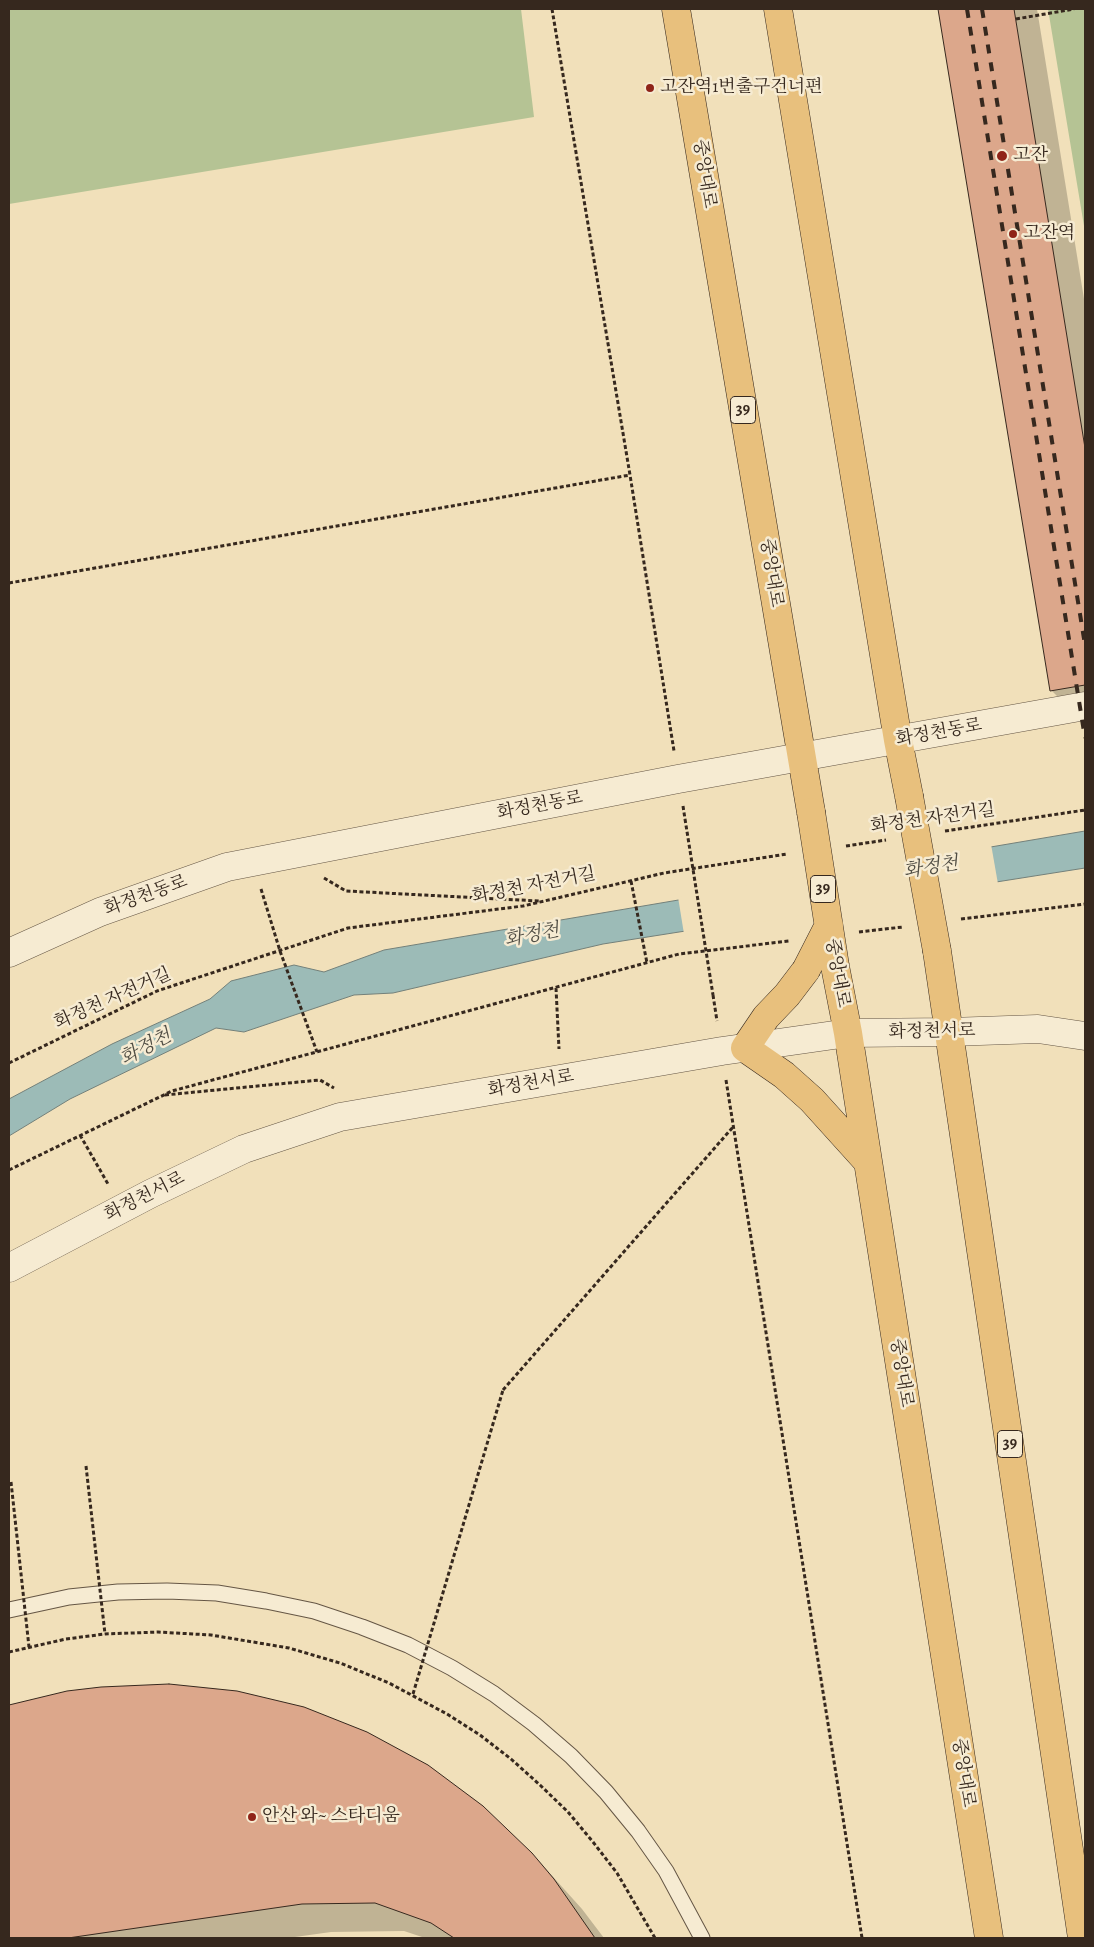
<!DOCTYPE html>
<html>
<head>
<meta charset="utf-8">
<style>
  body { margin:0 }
  #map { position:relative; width:1094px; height:1947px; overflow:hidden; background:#f1e0ba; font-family:Alegreya,serif }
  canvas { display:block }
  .frame { position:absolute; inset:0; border:10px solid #36281e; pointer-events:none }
</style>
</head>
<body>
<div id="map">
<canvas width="1094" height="1947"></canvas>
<div class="frame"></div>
</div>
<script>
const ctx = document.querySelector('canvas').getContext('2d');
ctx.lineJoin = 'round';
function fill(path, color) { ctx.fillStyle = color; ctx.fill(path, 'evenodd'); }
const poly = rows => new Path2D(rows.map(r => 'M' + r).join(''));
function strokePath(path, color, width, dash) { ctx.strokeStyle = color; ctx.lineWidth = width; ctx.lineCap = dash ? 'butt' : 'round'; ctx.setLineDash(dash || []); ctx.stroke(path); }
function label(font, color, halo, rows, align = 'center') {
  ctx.font = font + ' Alegreya,"Noto Serif KR",serif'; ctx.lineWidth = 5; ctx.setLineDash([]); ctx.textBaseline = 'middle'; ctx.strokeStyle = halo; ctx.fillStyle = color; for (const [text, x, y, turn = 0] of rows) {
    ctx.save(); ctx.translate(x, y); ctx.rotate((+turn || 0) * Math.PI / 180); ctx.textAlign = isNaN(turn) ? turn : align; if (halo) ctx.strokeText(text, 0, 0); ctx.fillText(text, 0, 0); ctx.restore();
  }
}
fill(poly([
  [9,9,521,9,534,117,9,204],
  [1048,9,1085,9,1085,232]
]), '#b5c394');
const water = poly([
  [1085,831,1085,868,603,944,393,993,354,995,244,1032,216,1028,70,1099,9,1136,9,1099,112,1044,210,999,231,981,294,965,324,972,384,950,1085,831]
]);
fill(water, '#9cbbb7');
strokePath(water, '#73807a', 1);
fill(poly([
  [991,844,998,884,684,934,678,897]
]), '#f1e0ba');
fill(poly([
  [940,9,1037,9,1085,305,1085,718,1080,719,1051,690],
  [34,1700,537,1859,582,1909,604,1938,425,1938,404,1931,331,1932,288,1938,9,1938,9,1707]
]), '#0003');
const building = poly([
  [938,9,1014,9,1085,448,1085,685,1050,691,938,9],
  [169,1684,237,1691,304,1707,367,1732,428,1765,483,1806,532,1853,554,1879,595,1938,454,1938,431,1923,375,1903,302,1904,68,1938,9,1938,9,1705,67,1691,101,1687,169,1684]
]);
fill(building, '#dca78b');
strokePath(building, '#36281e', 1);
const service = poly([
  [9,1610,69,1597,118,1592,167,1591,217,1593,266,1601,314,1611,362,1627,408,1645,452,1668,494,1694,534,1724,571,1756,606,1792,638,1831,666,1871,702,1938]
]);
const tertiary = poly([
  [9,953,100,912,227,867,678,779,1085,706],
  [9,1268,150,1194,244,1149,340,1117,722,1051,848,1033,950,1032,1038,1029,1085,1036]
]);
const primary = poly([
  [676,9,811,812],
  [778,9,898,740,909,796],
  [937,951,1082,1938],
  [835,966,848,1033,989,1938],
  [806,970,787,995,766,1017,745,1048,784,1075,812,1100,868,1162]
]);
strokePath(service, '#655645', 17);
strokePath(tertiary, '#655645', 29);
strokePath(primary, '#36281e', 29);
strokePath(poly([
  [552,9,630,475,674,751],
  [1016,19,1074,9],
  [9,583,630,475],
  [683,806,685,819],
  [945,831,1085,810],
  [846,846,886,840],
  [324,878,346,891,539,901],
  [631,881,647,963],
  [261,889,280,951,317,1052],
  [961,919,1085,904],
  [859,932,903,927],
  [556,988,559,1049],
  [713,995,717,1021],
  [9,1063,157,991,348,928,523,906,664,873,787,854],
  [726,1080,862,1938],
  [165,1095,320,1080,334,1088],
  [80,1135,108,1184],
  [9,1170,172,1091,679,954,789,941],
  [503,1390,733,1127],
  [9,1652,66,1639,105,1634,158,1632,211,1635,289,1648,340,1663,389,1683,447,1714,480,1735,511,1759,540,1785,568,1812,593,1842,617,1873,655,1938]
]), '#36281e', 3, [4, 2.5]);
strokePath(service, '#f6ebd2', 15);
strokePath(tertiary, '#f6ebd2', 28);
strokePath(primary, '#e8c07d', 28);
strokePath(poly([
  [967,9,1085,738],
  [982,9,1085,645]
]), '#36281e', 4, [9, 9]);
const primaryBridge = poly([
  [909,796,937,951],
  [811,812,835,966],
  [806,970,829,925]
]);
strokePath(primaryBridge, '#36281e', 29, []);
strokePath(poly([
  [685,819,713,995],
  [86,1466,105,1634],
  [11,1482,29,1647],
  [413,1694,503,1390]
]), '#36281e', 3, [4, 2.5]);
strokePath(primaryBridge, '#e8c07d', 28);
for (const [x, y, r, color] of [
  [650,88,5,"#8f2418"],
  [1002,156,6,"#8f2418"],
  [1013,234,5,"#8f2418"],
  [252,1817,5,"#8f2418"]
]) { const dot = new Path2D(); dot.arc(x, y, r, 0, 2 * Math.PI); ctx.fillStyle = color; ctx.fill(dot); strokePath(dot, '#f6ebd2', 2); }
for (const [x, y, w] of [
  [743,410,25],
  [823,889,25],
  [1010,1444,25]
]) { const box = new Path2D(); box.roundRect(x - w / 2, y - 13.5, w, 27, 4); ctx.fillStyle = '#f6ebd2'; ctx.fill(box); strokePath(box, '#36281e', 1); }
label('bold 16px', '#36281e', null, [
  ["39",743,410],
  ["39",823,889],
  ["39",1010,1444]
]);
label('18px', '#36281e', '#f6ebd2', [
  ["고잔역1번출구건너편",660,88],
  ["고잔",1013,156],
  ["고잔역",1023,234],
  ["안산 와~ 스타디움",262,1817]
], 'left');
label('18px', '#36281e', '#f6ebd2', [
  ["중앙대로",704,174,81],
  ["중앙대로",771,573,81],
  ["화정천동로",939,733,-10],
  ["화정천동로",540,806,-11],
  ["화정천 자전거길",933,819,-8],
  ["화정천 자전거길",534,886,-11],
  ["화정천동로",146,896,-20],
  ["중앙대로",837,973,80],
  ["화정천 자전거길",113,999,-24],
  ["화정천서로",932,1032,-1],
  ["화정천서로",531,1084,-10],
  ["화정천서로",145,1197,-27],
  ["중앙대로",901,1373,81],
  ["중앙대로",963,1773,81]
]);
label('italic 19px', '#504d44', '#f6ebd2', [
  ["화정천",931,868,-9],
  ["화정천",532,936,-11],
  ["화정천",146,1048,-28]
]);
</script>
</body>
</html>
